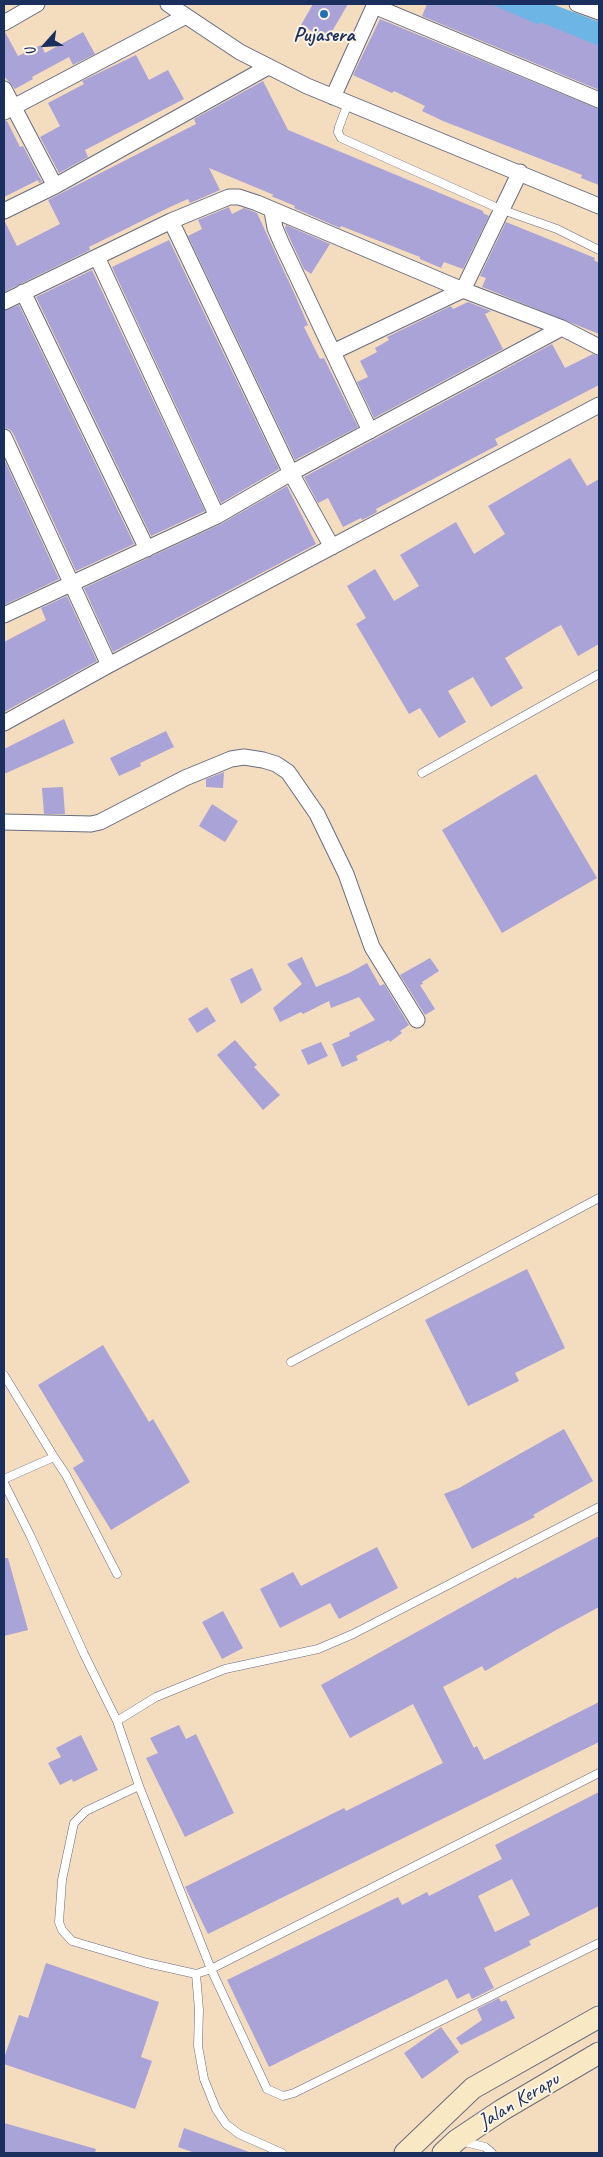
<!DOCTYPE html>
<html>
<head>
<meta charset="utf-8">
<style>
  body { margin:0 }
  #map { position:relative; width:603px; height:2157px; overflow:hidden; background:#f4dcbf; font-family:Caveat,sans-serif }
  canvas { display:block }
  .frame { position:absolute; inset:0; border:5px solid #1b2f5e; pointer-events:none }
  .north { position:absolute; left:20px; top:20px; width:50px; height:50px; -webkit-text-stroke:4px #fcf5e5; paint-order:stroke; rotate:244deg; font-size:14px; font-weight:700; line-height:20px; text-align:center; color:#1b2f5e }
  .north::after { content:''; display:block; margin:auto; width:18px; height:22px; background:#1b2f5e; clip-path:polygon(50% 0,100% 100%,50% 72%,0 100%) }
</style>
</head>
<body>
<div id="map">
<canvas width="603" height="2157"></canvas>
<div class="frame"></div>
<div class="north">U</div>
</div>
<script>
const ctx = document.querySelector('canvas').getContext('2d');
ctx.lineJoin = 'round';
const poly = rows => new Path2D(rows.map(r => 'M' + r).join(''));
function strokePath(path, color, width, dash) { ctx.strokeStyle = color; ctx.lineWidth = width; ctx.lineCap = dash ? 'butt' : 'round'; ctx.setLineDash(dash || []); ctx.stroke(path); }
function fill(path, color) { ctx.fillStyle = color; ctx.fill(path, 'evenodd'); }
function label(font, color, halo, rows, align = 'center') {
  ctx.font = font + ' Caveat,sans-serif'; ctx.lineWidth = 4; ctx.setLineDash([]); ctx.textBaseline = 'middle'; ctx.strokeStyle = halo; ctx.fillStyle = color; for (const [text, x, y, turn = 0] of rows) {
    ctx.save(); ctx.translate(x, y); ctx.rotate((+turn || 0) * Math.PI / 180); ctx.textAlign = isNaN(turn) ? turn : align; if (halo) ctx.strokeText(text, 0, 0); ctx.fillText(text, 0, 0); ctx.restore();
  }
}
strokePath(poly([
  [504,4,599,40]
]), '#6cb5e4', 34);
fill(poly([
  [313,4,348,4,327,40,301,25],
  [427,4,491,4,539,25,540,22,599,46,599,90,422,16],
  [380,19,599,109,599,185,581,178,582,175,443,121,422,111,425,106,394,91,392,93,353,75],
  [4,32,5,32,18,56,41,45,45,53,83,32,95,54,73,65,69,57,32,77,33,79,15,89,4,76],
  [136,55,149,80,168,70,184,99,85,150,88,157,59,173,40,137,60,126,48,103,84,84,82,81],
  [263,81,288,130,483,211,483,213,489,216,463,269,444,262,441,268,420,259,420,257,341,226,340,228,294,208,295,206,271,196,274,195,209,168,220,190,190,203,188,199,170,207,89,247,90,250,4,292,4,220,17,246,60,224,48,200,196,124,194,119],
  [4,121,7,121,20,147,23,146,42,182,39,183,38,180,4,197],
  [229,207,232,214,244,208,257,213,295,295,308,325,304,327,320,359,324,358,358,427,295,460,188,236,202,229,198,220],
  [506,222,595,258,594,260,599,263,599,334,482,287,486,278,480,276],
  [286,225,330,244,311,274,304,269,285,228],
  [169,240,279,469,221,503,112,267],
  [92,270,205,511,151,536,36,297],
  [468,302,491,311,485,314,503,349,374,418,357,382,368,377,360,361,377,352,375,348,389,340,387,337,451,306,453,309],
  [19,305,134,544,76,571,13,433,9,429,4,428,4,311],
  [552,344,565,368,593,354,599,356,599,385,495,439,498,445,376,509,377,512,362,520,361,518,343,527,328,498,318,503,304,477],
  [570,458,587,486,599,479,599,644,578,656,561,625,555,628,505,658,523,688,491,707,473,677,448,691,466,722,439,738,420,708,409,714,356,624,366,618,347,586,375,569,394,601,419,586,400,555,456,522,474,554,505,534,488,506],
  [4,459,59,579,4,605],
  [287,486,316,544,113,652,84,588,221,524],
  [67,596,97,661,4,712,4,642,46,620,41,608],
  [64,719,74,743,4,774,4,749],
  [166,731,174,747,140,763,141,766,119,776,110,758],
  [224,772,223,788,206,787,206,779],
  [536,774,597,878,502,933,442,830],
  [63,787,65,814,44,814,42,788],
  [212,804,238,821,225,842,199,826],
  [302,957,316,987,349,973,367,963,380,986,384,984,409,1025,400,1031,402,1033,390,1042,389,1040,356,1056,358,1060,342,1067,332,1044,350,1036,349,1033,375,1020,359,997,331,1008,329,1001,303,1014,301,1012,280,1022,273,1008,302,984,287,964],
  [430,958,439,971,422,982,423,984,420,985,435,1009,425,1015,400,975],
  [252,968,262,990,241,1004,230,979],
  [207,1007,216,1021,197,1033,188,1019],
  [235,1040,257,1065,254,1067,280,1095,263,1110,217,1055],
  [321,1042,328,1056,308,1065,301,1050],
  [527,1269,565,1348,515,1373,519,1381,468,1406,425,1320],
  [103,1345,149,1422,153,1419,190,1482,111,1530,73,1468,84,1461,38,1385],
  [564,1429,593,1481,533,1515,535,1517,472,1549,444,1494,459,1488],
  [599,1536,599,1607,558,1629,485,1671,482,1666,443,1687,474,1748,477,1746,484,1760,599,1702,599,1742,208,1934,185,1887,344,1808,346,1811,443,1763,413,1704,350,1738,321,1685,516,1577,517,1579],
  [377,1547,398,1588,339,1619,330,1603,280,1628,260,1589,293,1572,301,1586],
  [4,1558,8,1558,28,1630,4,1636],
  [223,1611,243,1648,222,1659,202,1622],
  [179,1725,186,1739,196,1734,234,1813,185,1837,146,1758,158,1753,150,1738],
  [81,1735,98,1770,73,1782,72,1779,60,1785,48,1763,61,1757,56,1748],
  [599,1792,599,1906,529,1941,531,1945,484,1968,494,1988,472,1999,469,1993,457,1999,447,1979,269,2067,227,1980,398,1897,402,1905,427,1892,429,1896,502,1859,495,1845],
  [512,1879,530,1915,495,1932,478,1896],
  [46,1963,159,2002,141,2057,152,2061,135,2109,4,2064,4,2058,19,2015,28,2018],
  [499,1998,501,2002,506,2000,515,2018,461,2045,456,2038,482,2020,477,2009],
  [441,2027,459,2052,422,2079,404,2053],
  [4,2123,96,2149,95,2153,4,2153],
  [184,2128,249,2152,249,2153,195,2153,178,2147]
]), '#aaa3d7');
const lane = poly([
  [348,103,339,127,338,132,341,138,500,209,557,229,599,250],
  [422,773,599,674],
  [291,1362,599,1198],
  [4,1375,54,1457],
  [4,1479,54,1457,66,1475,117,1574],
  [4,1483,31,1537,84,1654,117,1721,139,1786,211,1969,267,2089,283,2096,294,2093,599,1943],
  [117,1721,156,1697,225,1669,318,1649,353,1634,599,1507],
  [139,1786,86,1811,74,1823,62,1880,59,1922,62,1930,72,1941,147,1963,196,1974,211,1969,599,1773],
  [196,1974,199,2010,198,2046,204,2079,216,2109,226,2124,239,2134,282,2153],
  [461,2141,485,2147,492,2153]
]);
const street = poly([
  [168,4,240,52,307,86,599,206],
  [577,4,599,12],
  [374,6,599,100],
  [4,23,37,4],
  [4,89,55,186],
  [333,97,375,4],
  [4,112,186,16],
  [4,211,55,186,268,67],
  [272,211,275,228,281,242,370,431],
  [171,221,291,473,332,547],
  [97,257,217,516],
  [23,292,147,549],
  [4,302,171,221,229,197,239,197,257,203,463,290,562,328,599,347],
  [333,352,463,290,520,172],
  [4,437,109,665],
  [4,615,217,516,291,473,562,328],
  [4,723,109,665,599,405],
  [4,822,91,824,100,822,185,778,231,759,244,757,263,760,276,764,288,772,317,814,346,874,372,947,417,1020]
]);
const secondary = poly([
  [405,2153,473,2088,599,2017],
  [443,2153,457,2140,502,2110,599,2053]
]);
strokePath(lane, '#676c80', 9);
strokePath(street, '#676c80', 17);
strokePath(secondary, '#676c80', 23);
strokePath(lane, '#fff', 8);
strokePath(street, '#fff', 15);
strokePath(secondary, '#f8e8c3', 21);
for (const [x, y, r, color] of [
  [324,14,5,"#1f6fb2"]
]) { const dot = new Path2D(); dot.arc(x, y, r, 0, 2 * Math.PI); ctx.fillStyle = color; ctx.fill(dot); strokePath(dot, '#fcf5e5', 2); }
label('bold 21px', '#1b2f5e', '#fcf5e5', [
  ["Pujasera",324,35]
]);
label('21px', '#1b2f5e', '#fcf5e5', [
  ["Jalan Kerapu",519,2101,-31]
]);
</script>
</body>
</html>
